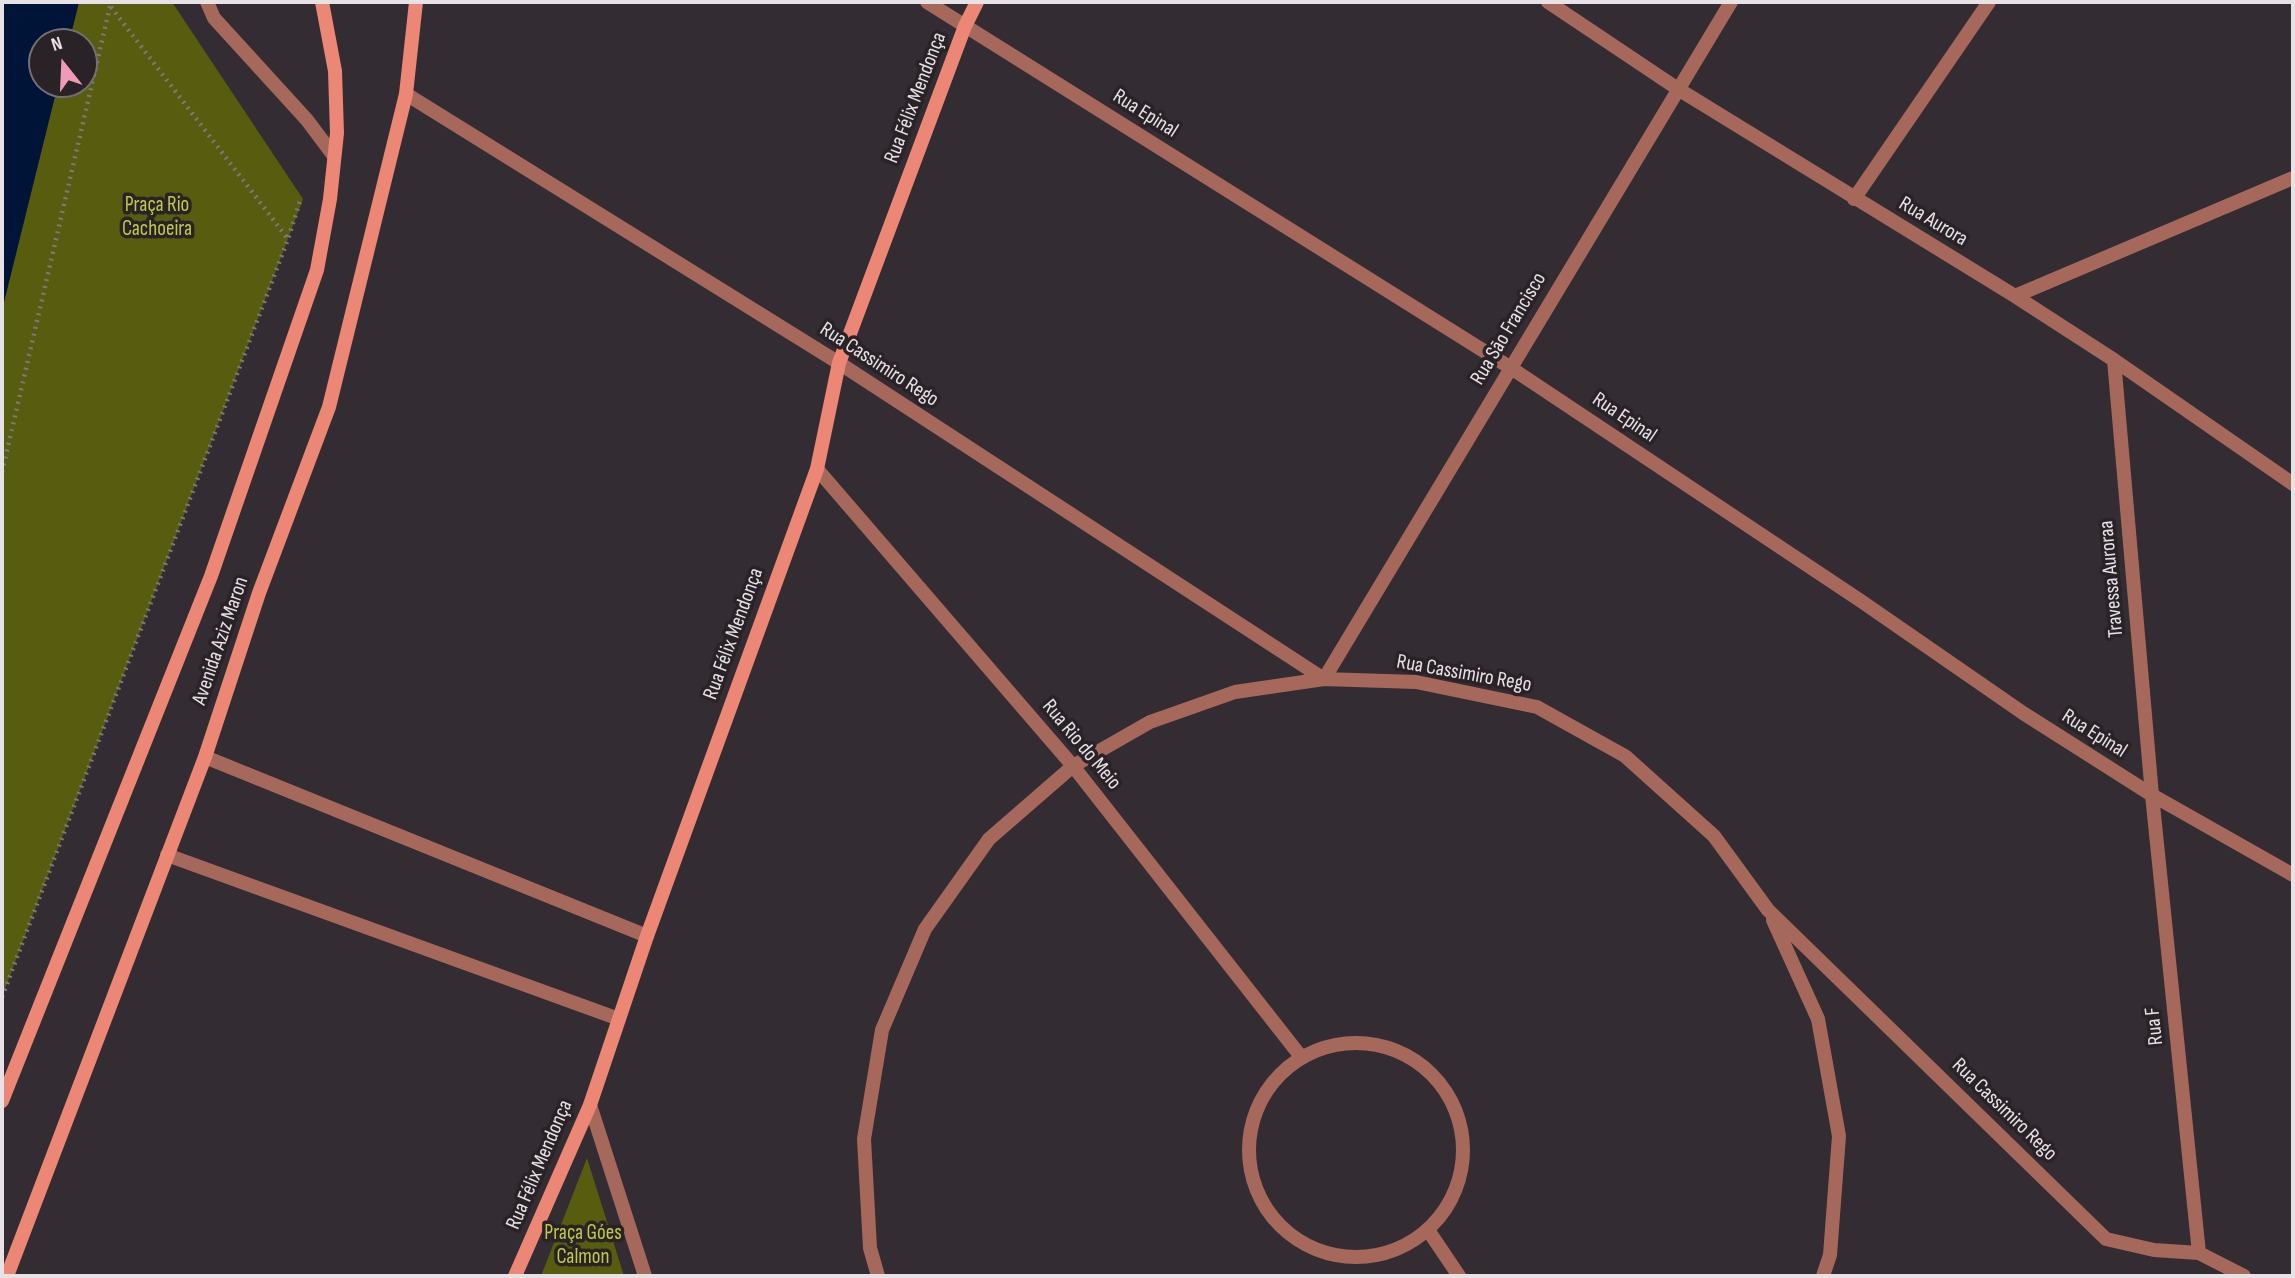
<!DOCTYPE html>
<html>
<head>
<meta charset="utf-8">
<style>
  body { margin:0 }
  #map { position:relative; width:2295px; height:1278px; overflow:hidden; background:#332c32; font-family:"Sofia Sans Condensed",sans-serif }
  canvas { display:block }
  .frame { position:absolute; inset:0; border:4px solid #e6e2e5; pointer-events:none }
  .north { position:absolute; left:28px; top:28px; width:70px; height:70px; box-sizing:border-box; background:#292328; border:2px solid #756f74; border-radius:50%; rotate:342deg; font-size:19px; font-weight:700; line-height:28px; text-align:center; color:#e6e2e5 }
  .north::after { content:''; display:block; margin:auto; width:24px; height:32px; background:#ef9ab8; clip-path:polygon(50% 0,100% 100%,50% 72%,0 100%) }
</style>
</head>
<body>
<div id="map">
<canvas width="2295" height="1278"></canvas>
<div class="frame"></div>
<div class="north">N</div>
</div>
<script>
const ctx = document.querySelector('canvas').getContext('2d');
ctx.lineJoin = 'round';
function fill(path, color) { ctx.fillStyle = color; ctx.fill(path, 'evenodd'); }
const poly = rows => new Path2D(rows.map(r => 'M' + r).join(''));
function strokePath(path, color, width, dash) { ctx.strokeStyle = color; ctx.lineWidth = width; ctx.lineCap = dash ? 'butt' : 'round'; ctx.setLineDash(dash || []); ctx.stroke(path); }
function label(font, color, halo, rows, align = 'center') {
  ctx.font = font + ' "Sofia Sans Condensed",sans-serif'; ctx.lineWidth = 7; ctx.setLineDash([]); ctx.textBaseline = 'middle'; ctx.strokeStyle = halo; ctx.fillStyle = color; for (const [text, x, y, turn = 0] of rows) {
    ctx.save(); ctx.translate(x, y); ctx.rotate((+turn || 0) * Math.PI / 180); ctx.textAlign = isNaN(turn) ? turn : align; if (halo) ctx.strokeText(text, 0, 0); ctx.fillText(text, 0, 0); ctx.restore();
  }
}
fill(poly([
  [79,2,172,2,303,199,2,997,2,310,58,84,84,84,84,42,69,42],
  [587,1158,624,1276,541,1276]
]), '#575c0f');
fill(poly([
  [2,2,79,2,69,42,42,42,42,84,58,84,2,310]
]), '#001437');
strokePath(poly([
  [111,7,288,239],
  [2,472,111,2],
  [2,997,288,239,300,201]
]), '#7e787d', 4.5, [2, 5]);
strokePath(poly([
  [207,2,214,18,307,120,334,156],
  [167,855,619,1019]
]), '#a7685c', 14);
strokePath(poly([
  [927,2,1511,368,1861,601,2023,713,2152,795,2293,875],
  [1548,2,1678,89,2015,296,2114,360,2293,484],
  [406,94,839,363,1324,679],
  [1854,199,1989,2],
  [2015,296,2293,178],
  [2114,360,2152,795,2199,1253],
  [817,469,1073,766,1302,1058],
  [1324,679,1731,2],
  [205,757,647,936],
  [1773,920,1818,1019,1839,1136,1830,1255,1823,1276],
  '1249 1150a107 107 0 1 1 214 0a107 107 0 1 1-214 0Z',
  [590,1105,645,1276],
  [1428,1230,1459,1276],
  [878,1276,870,1248,864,1139,882,1030,925,929,989,839,1073,766,1150,722,1235,692,1324,679,1416,682,1537,707,1625,756,1714,836,1768,910,2106,1239,2154,1250,2199,1253,2244,1276]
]), '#a7685c', 14);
strokePath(poly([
  [2,1101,211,576,317,270,330,199,337,133,335,71,322,2],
  [7,1276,205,757,259,593,329,407,406,94,416,2],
  [515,1276,590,1105,647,936,817,469,839,363,965,26,977,2]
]), '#eb8774', 14);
label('21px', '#e6e2e5', '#292328', [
  ["Rua Félix Mendonça",916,98,-69],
  ["Rua Epinal",1145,114,32],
  ["Rua Aurora",1933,222,31],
  ["Rua São Francisco",1509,329,-59],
  ["Rua Cassimiro Rego",879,365,33],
  ["Rua Epinal",1624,418,34],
  ["Travessa Auroraa",2112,579,-95],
  ["Rua Félix Mendonça",734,634,-70],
  ["Avenida Aziz Maron",221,641,-71],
  ["Rua Cassimiro Rego",1464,674,10],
  ["Rua Epinal",2094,734,32],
  ["Rua Rio do Meio",1081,745,50],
  ["Rua F",2155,1026,-96],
  ["Rua Cassimiro Rego",2004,1110,44],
  ["Rua Félix Mendonça",540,1165,-67]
]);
label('21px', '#c0cb41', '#292328', [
  ["Praça Rio",157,206],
  ["Cachoeira",157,230],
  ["Praça Góes",583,1234],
  ["Calmon",583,1258]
]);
</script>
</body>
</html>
